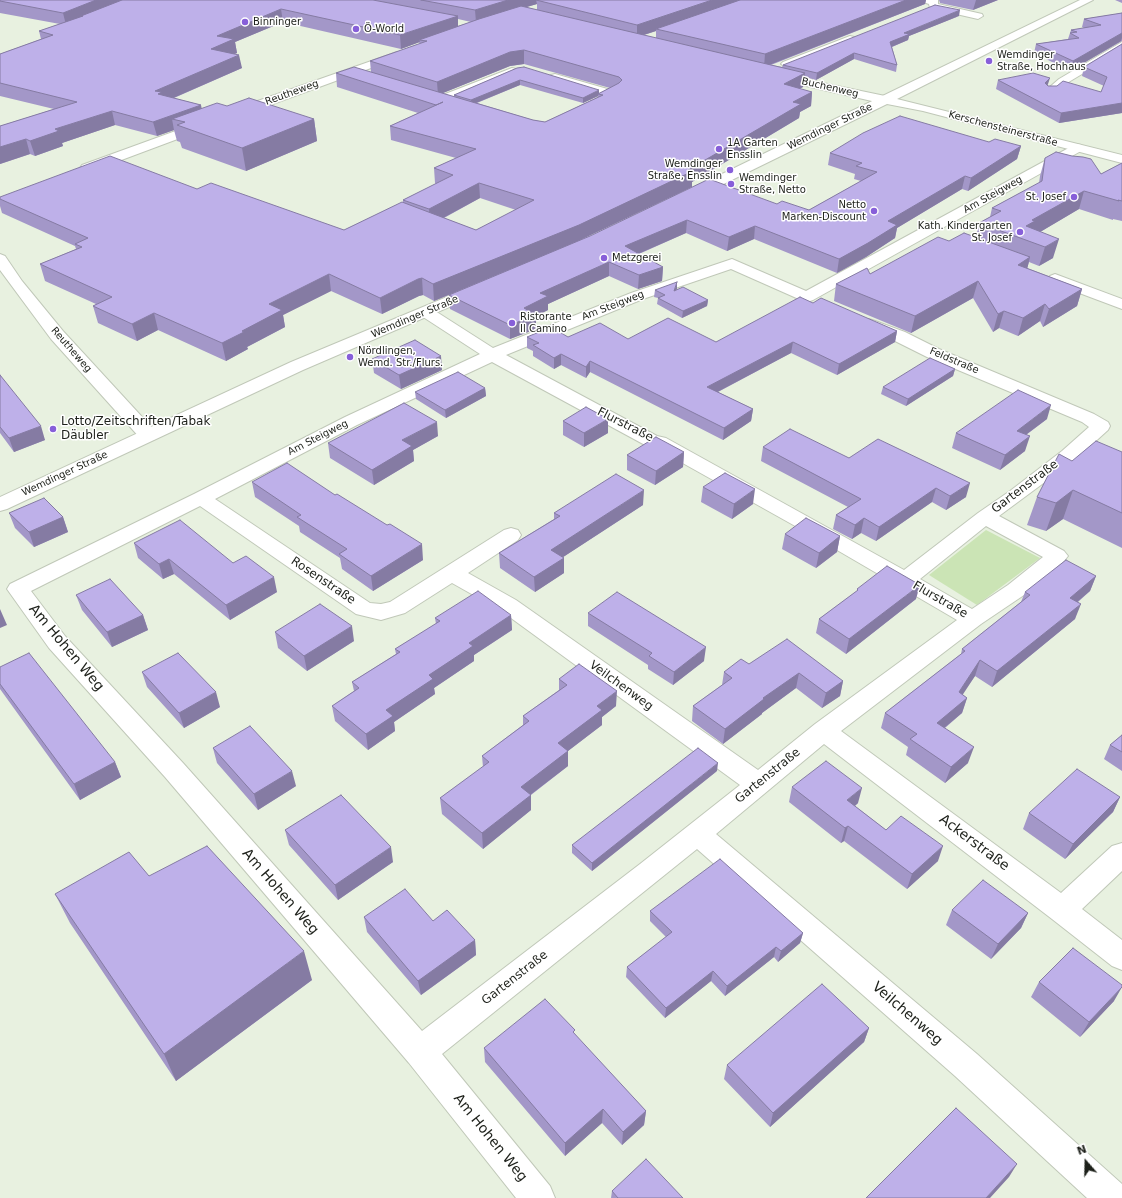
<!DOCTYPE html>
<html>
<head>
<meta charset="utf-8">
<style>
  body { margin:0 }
  #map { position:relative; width:1122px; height:1198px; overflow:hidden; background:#e8f1e0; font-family:"DejaVu Sans",sans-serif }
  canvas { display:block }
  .north { position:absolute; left:1066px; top:1142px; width:40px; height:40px; -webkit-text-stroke:3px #fff; paint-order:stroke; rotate:340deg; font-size:11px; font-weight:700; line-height:16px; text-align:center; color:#1d201a }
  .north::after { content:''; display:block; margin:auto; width:14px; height:18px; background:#1d201a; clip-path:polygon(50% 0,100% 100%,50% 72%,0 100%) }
</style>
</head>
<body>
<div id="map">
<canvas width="1122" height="1198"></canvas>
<div class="north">N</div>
</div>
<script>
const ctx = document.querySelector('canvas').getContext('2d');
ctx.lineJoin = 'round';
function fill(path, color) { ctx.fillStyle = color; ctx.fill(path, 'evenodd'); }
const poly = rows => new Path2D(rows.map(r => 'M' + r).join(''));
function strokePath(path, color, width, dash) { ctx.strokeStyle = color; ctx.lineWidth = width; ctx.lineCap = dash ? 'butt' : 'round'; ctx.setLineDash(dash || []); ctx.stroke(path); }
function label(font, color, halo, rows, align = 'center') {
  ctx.font = font + ' "DejaVu Sans",sans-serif'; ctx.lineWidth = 3; ctx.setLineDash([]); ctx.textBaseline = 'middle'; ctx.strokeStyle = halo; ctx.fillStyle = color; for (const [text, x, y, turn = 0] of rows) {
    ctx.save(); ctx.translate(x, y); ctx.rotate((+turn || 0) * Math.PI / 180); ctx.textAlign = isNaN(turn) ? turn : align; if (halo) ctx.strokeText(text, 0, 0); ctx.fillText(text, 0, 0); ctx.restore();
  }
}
fill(poly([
  [986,530,1040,558,977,605,929,575]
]), '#cbe4b5');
const street = poly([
  [921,0,938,0,938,4,982,14,983,16,978,19,930,8,929,4,923,2,921,0],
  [850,36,854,37,855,39,854,41,791,66,787,67,781,64,783,62,850,36],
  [1122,42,1122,50,1067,83,1054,94,1050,95,1046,94,1044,92,1059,79,1122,42],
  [397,52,401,53,402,55,401,57,240,116,236,117,232,116,230,113,232,110,397,52],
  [512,68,516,69,518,71,516,73,443,104,439,105,435,104,433,101,435,98,512,68],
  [775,73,885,96,889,98,891,100,889,102,885,104,771,78,769,76,771,74,775,73],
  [555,74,618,92,620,94,618,96,600,105,592,105,590,102,592,99,603,95,551,79,549,77,551,75,555,74],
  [203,121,207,122,209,125,207,128,92,171,87,172,82,171,80,168,82,165,203,121],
  [1076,144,1081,145,1082,148,1081,151,813,300,807,302,801,300,731,269,643,299,506,355,657,436,666,438,904,570,978,513,1010,491,1062,451,1089,427,1082,422,927,357,893,340,863,327,861,324,863,321,869,319,875,321,905,332,939,349,1094,414,1108,422,1110,426,1108,430,1076,459,999,516,1064,551,1068,556,1064,561,1024,595,981,624,841,731,1061,893,1112,846,1122,843,1122,871,1082,909,1122,940,1122,970,1112,966,1052,919,824,744,716,834,977,1054,1122,1184,1122,1198,1087,1198,955,1076,697,849,442,1054,550,1186,555,1198,516,1198,409,1063,165,777,49,648,7,589,10,584,194,494,345,417,480,354,420,315,418,312,420,309,426,307,432,309,493,348,631,293,732,259,806,291,1076,144],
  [492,362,645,445,654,447,813,536,957,620,815,724,758,770,516,600,468,573,518,540,521,535,518,530,511,528,504,530,390,602,381,604,370,603,215,499,357,425,492,362],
  [200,506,356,614,381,620,405,613,452,583,500,610,740,785,640,864,422,1031,183,763,65,636,31,591,200,506],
  [986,526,1043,557,1008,585,972,609,920,579,986,526],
  [0,254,5,256,22,281,63,331,155,431,157,435,155,439,148,441,141,439,51,339,0,270,0,254],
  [1055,274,1122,299,1122,309,1050,282,1047,279,1050,276,1055,274]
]);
const secondary = poly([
  [1080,0,1093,0,897,99,1122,155,1122,163,923,111,887,104,695,198,690,199,685,198,683,195,685,192,1080,0],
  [478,284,484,286,486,289,484,292,303,370,7,509,0,511,0,497,291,362,478,284]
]);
strokePath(street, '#c0c8b8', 2);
strokePath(secondary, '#c0c8b8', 2);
fill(street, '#fff');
fill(secondary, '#fff');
fill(poly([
  [0,0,926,0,925,4,771,65,782,67,783,65,959,16,909,36,908,40,892,47,897,65,896,72,854,59,816,80,805,77,803,87,799,89,812,92,811,106,800,112,799,118,692,182,692,187,580,240,590,236,777,204,809,210,861,181,854,179,855,174,828,165,830,153,989,142,1021,146,1017,159,968,191,962,189,897,228,895,238,866,257,837,273,754,239,727,251,686,233,639,254,663,267,662,281,638,289,609,276,548,304,548,310,536,316,536,329,510,339,450,309,449,295,523,264,434,301,423,295,419,296,382,314,331,291,283,315,285,327,247,347,248,349,226,361,158,330,137,341,98,323,93,306,96,304,45,281,40,264,76,249,75,246,2,213,0,206,0,197,197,189,344,230,403,202,403,200,436,184,435,183,434,168,456,158,391,140,390,126,418,113,337,87,336,73,371,72,370,61,420,44,419,42,401,49,283,22,235,42,237,53,234,54,242,68,174,98,201,105,201,109,227,106,314,119,317,141,246,171,182,148,180,142,177,141,174,130,157,136,115,125,62,143,63,146,35,156,30,154,0,164,0,126,54,109,0,96,0,54,41,39,39,31,60,24,0,13],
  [537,4,537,10,526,7],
  [458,19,471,22,458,26],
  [656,31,656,38,644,35],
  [524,64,610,88,599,93,517,68,454,95,454,97,443,93,510,66],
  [520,85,583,103,598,96,598,97,545,122,533,120,477,103],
  [480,198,516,210,476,230,444,218],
  [939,0,998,0,973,10,940,3],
  [1115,0,1122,0,1122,3],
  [1122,13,1122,41,1070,71,1034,53,1036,44,1068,39,1071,30,1084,28,1082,27,1084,19],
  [1122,44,1122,113,1059,123,996,89,998,80,1101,92,1104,86,1082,76,1084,67],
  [1045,158,1101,174,1122,163,1122,221,1113,219,1113,220,1079,209,1040,232,1053,258,1039,266,1029,262,1027,268,1082,289,1077,306,1043,327,1040,321,1018,336,999,328,993,332,973,298,911,333,834,301,836,284,870,274,949,241,976,237,979,223,990,217,992,208,1039,183,1040,176],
  [655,290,677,290,708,300,707,306,682,318,657,304,658,298,654,297],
  [813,303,897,331,895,342,837,375,791,353,718,392,753,409,751,421,723,440,590,372,586,378,561,365,554,369,533,356,533,351,527,348,527,337,628,339,716,342],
  [372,359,442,370,401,389,374,373],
  [955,369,953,376,906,406,881,394,883,387],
  [0,375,45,440,14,452,0,433],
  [485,388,486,396,446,418,416,399,415,392],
  [1047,419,1026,435,1025,451,1000,470,952,448,956,433],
  [563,421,608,433,584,447,563,435],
  [438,436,413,450,414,461,374,485,330,458,328,443],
  [763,447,849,458,966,497,946,510,932,502,876,541,861,533,852,539,833,529,836,515,848,507,761,461],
  [684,452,683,467,655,485,627,470,627,455],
  [1122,452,1122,548,1063,519,1046,531,1027,525,1037,497,1072,461],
  [252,482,423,560,373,591,342,569,340,558,300,532,299,526,255,497],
  [703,487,753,504,732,519,701,502],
  [643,505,563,557,564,558,564,573,535,592,500,568,499,553,554,519,554,513],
  [9,513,63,517,68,532,34,547,15,528],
  [785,534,840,536,837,552,816,568,782,549],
  [134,543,233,563,277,592,230,620,174,574,163,579,138,558],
  [1096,576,1090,591,1078,602,1075,619,992,687,975,676,962,694,967,698,962,713,945,728,968,763,945,783,906,755,908,747,881,728,885,713,961,654,962,649,1021,602,1025,592],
  [857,589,916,599,846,654,816,633,819,619,857,591],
  [76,595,143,615,148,630,112,647,82,610],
  [588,613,704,661,673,685,648,669,648,665,588,626],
  [511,615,512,630,474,655,474,661,434,688,435,694,394,722,395,731,368,750,335,721,332,706,354,691,352,682,396,654,395,649,436,624,435,618],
  [275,632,354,641,307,671,278,648],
  [749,664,843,681,840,696,822,708,796,688,762,713,762,714,723,744,692,721,693,706,722,685,724,672],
  [0,667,115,762,121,777,80,800,0,689],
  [142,672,220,707,184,728,147,687],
  [559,679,616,706,602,717,602,725,568,751,568,766,531,795,531,810,483,849,442,814,440,798,483,767,482,756,523,725,523,716,559,690],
  [1122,735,1122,771,1104,759,1110,745],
  [213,748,296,786,258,810,217,763],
  [717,771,592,871,572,853,572,845],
  [792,787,858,803,855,806,886,830,938,861,907,889,844,841,841,843,789,802],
  [1120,797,1113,812,1065,859,1023,829,1029,813],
  [285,830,393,862,338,900,289,845],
  [149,876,312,980,176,1081,70,923,55,894],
  [952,910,1028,913,1021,928,991,959,946,925],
  [650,911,803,933,800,943,778,962,774,957,725,996,711,981,665,1018,626,977,627,967,666,937,650,921],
  [364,917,433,921,475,940,476,955,421,995,367,932],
  [1039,982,1114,1001,1080,1037,1031,997],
  [869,1028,864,1042,770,1127,724,1079,727,1065],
  [575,1035,646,1111,644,1125,622,1145,602,1123,565,1156,485,1062,484,1048],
  [612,1191,683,1198,611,1198]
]), '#a397c8');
fill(poly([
  [96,0,131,0,83,16,81,16,81,19,66,25,63,13],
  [508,0,549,0,536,0,537,4,476,22,475,10],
  [712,0,747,0,656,29,656,31,637,37,637,25],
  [906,0,926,0,925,4,764,67,765,54],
  [976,0,998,0,973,10],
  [281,9,283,22,235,42,237,53,214,62,211,49,217,36],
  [960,10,959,16,909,36,908,40,889,48,890,42,904,33],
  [458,16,458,28,419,40,420,42,401,49,400,35],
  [1122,33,1122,38,1121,41,1070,71,1073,61],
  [524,50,524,64,510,66,438,95,437,82,510,52],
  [854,53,854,59,816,80,817,73],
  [239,55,242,68,164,102,155,91],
  [805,73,803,87,782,98,784,84],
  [1050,78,1047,87,1045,83],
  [520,80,520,85,471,105,471,100],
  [599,90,599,94,598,94,598,96,583,103,583,98],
  [812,92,811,106,800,112,799,118,692,182,692,187,578,241,434,301,433,284,688,170,793,102],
  [1122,103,1122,113,1059,123,1061,113],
  [201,105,204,119,185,122,172,119,174,130,157,136,153,122],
  [112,111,115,125,62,143,63,146,35,156,30,141,55,129],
  [314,119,317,141,246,171,242,148],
  [26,139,30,154,0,164,0,147],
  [1021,146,1017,159,968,191,971,178],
  [965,176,962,189,897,228,895,238,866,257,837,273,839,259,888,221],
  [479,183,480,198,430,225,429,209],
  [1084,191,1079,209,1030,238,1026,226,1032,220],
  [687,220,686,233,624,260,625,246],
  [755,226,754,239,727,251,729,237],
  [1059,239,1053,258,1039,266,1045,247],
  [1030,257,1026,274,1018,265],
  [609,262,609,276,548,304,548,310,536,316,536,329,510,339,510,325,524,308,540,293],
  [663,267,662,281,638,289,639,275],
  [329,274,331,291,283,315,285,327,247,347,248,349,226,361,222,343,242,331,269,304],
  [422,278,423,295,419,296,382,314,380,298,418,279],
  [978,281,973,298,911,333,915,316],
  [677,282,677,289,673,298,674,291],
  [1082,289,1077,306,1043,327,1049,309],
  [708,300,707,306,682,318,683,311],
  [1045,304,1040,321,1018,336,1023,318],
  [1004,311,999,328,993,332,998,314],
  [154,313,158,330,137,341,132,324],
  [897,331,895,342,837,375,839,364],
  [793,342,791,353,706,398,707,387],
  [561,354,561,365,554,369,554,358],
  [441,356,442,370,401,389,399,375],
  [590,361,590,372,586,378,586,367],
  [955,369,953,376,906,406,908,399],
  [485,388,486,396,446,418,445,410],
  [1051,405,1047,419,1012,445,1017,431],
  [753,409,751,421,723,440,724,428],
  [608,419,608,433,584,447,584,433],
  [437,422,438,436,413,450,414,461,374,485,372,470,402,440],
  [41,426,45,440,14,452,9,438],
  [1030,436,1025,451,1000,470,1005,455],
  [684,452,683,467,655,485,656,471],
  [970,483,966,497,946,510,950,496],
  [936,488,932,502,876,541,879,527],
  [755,489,753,504,732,519,734,504],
  [644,490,643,505,551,565,551,550],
  [1073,490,1063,519,1046,531,1056,503],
  [63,517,68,532,34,547,29,532],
  [864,518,861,533,852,539,855,525],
  [840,536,837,552,816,568,819,553],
  [422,544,423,560,373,591,371,576],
  [564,558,564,573,535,592,534,577],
  [169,559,174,574,163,579,159,564],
  [1096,576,1090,591,1064,613,1070,598],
  [274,577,277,592,230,620,226,605],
  [920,585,916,599,846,654,849,639],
  [1081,604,1075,619,992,687,997,671],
  [0,609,7,625,0,628],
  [143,615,148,630,112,647,107,632],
  [511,615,512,630,474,655,474,661,434,688,435,694,394,722,395,731,368,750,366,734,386,710,469,643],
  [352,626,354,641,307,671,304,656],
  [706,647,704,661,673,685,674,672],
  [980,660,975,676,954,708,959,692],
  [799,673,796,688,762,713,762,714,723,744,725,729,763,698],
  [843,681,840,696,822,708,826,693],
  [617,691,616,706,602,717,602,725,568,751,568,766,521,802,521,787,558,743,597,706],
  [216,692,220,707,184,728,179,713],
  [967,698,962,713,932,738,937,723],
  [974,747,968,763,945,783,951,767],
  [115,762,121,777,80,800,74,784],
  [718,763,717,771,592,871,592,863],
  [292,771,296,786,258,810,254,794],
  [862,788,858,803,843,816,847,800],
  [531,795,531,810,483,849,482,833],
  [1120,797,1113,812,1065,859,1073,844],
  [848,826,844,841,841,843,845,828],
  [943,846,938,861,907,889,912,874],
  [391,847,393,862,338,900,335,885],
  [1028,913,1021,928,991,959,998,944],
  [803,933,800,943,778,962,781,951],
  [475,940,476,955,421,995,418,981],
  [776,947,774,957,725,996,727,986],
  [304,951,312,980,176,1081,164,1054],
  [713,971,711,981,665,1018,666,1008],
  [1122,987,1114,1001,1080,1037,1089,1022],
  [869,1028,864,1042,770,1127,773,1113],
  [603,1109,602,1123,565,1156,565,1143],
  [646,1111,644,1125,622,1145,623,1132],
  [1017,1164,1009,1177,990,1198,986,1198]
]), '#857ba3');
const building = poly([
  [0,0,96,0,63,13,0,1,0,0],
  [122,0,373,0,458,16,400,35,281,9,217,36,234,39,211,49,239,55,155,91,162,92,158,94,201,105,153,122,112,111,55,129,59,131,30,141,26,139,0,147,0,126,77,102,0,83,0,54,53,35,39,31,83,16,81,16,122,0],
  [421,0,508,0,475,10,421,0],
  [536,0,712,0,637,25,536,0],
  [740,0,906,0,765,54,656,29,740,0],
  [935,5,960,10,904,33,910,34,890,42,897,65,854,53,817,73,783,65,935,5],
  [521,6,805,73,784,84,812,92,793,102,801,104,688,170,693,171,579,225,433,284,422,278,418,279,380,298,329,274,269,304,282,310,242,331,244,332,222,343,154,313,132,324,93,306,112,297,40,264,82,247,75,244,88,238,0,199,0,197,110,156,197,189,211,183,344,230,402,202,476,230,534,200,479,183,429,209,403,200,453,175,434,168,476,149,390,126,443,102,436,105,336,73,354,67,533,120,545,122,603,95,598,94,619,83,622,80,619,77,524,50,510,52,437,82,370,61,427,41,419,40,479,19,521,6],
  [1122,13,1122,33,1073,61,1036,44,1079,38,1070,33,1077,32,1071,30,1101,25,1084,19,1122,13],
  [1122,44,1122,103,1061,113,998,80,1033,73,1050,78,1045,83,1048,86,1057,86,1063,81,1101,92,1107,77,1084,67,1122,44],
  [524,67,599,90,583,98,520,80,471,100,454,95,517,68,524,67],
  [249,98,314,119,242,148,177,125,185,122,172,119,217,103,227,106,249,98],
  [900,116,989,142,995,139,1021,146,971,178,965,176,888,221,897,225,868,243,839,259,755,226,729,237,687,220,625,246,663,267,639,275,609,262,540,293,548,296,524,308,536,315,510,325,449,295,590,236,709,179,777,204,782,201,809,210,877,172,856,166,862,163,830,153,863,133,900,116],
  [1056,152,1072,156,1083,157,1091,159,1101,174,1122,163,1122,201,1118,200,1119,201,1084,191,1032,220,1035,221,1026,226,1059,239,1045,247,979,223,1001,211,992,208,1042,181,1045,158,1056,152],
  [964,233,1030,257,1018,265,1082,289,1049,309,1045,304,1023,318,1004,311,998,314,978,281,915,316,836,284,867,268,870,274,938,237,949,241,964,233],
  [677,282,674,291,683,287,708,300,683,311,658,298,665,295,655,290,677,282],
  [800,297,813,303,821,298,897,331,839,364,793,342,707,387,753,409,724,428,590,361,586,367,561,354,554,358,533,345,539,343,527,337,551,327,568,337,600,323,628,339,668,318,716,342,800,297],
  [415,340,441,356,399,375,372,359,415,340],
  [930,358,955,369,908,399,883,387,930,358],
  [458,372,485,388,445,410,415,392,458,372],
  [0,375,41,426,9,438,0,427,0,375],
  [1018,390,1051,405,1017,431,1030,436,1005,455,956,433,1018,390],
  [404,403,437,422,402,440,412,446,372,470,328,443,404,403],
  [586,407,608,419,584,433,563,421,586,407],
  [790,429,849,458,878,439,970,483,950,496,936,488,879,527,864,518,855,525,836,515,861,499,763,447,790,429],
  [656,437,684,452,656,471,627,455,656,437],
  [1096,441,1122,452,1122,513,1073,490,1056,503,1037,497,1059,454,1072,461,1096,441],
  [287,463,335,495,337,494,387,525,390,524,422,544,371,576,339,554,347,549,297,517,301,515,252,482,287,463],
  [725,473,755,489,734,504,703,487,725,473],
  [616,474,644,490,551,550,564,558,534,577,499,553,560,516,554,513,616,474],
  [44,498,63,517,29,532,9,513,44,498],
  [806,518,840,536,819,553,785,534,806,518],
  [180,520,233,563,246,556,274,577,226,605,169,559,159,564,134,543,180,520],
  [1066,560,1096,576,1070,598,1081,604,997,671,980,660,959,692,967,698,937,723,974,747,951,767,910,739,917,734,885,713,965,651,962,649,1030,595,1025,592,1066,560],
  [887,566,920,585,849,639,819,619,858,590,857,589,887,566],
  [110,579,143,615,107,632,76,595,110,579],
  [478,591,511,615,469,643,473,646,429,675,433,679,386,710,393,716,366,734,332,706,359,688,352,682,400,652,395,649,440,621,435,618,478,591],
  [617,592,706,647,674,672,649,656,652,653,588,613,617,592],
  [320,604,352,626,304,656,275,632,320,604],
  [787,639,843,681,826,693,799,673,763,698,764,699,725,729,693,706,732,678,724,672,741,659,749,664,787,639],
  [29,653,115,762,74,784,0,684,0,667,29,653],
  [178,653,216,692,179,713,142,672,178,653],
  [579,664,617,691,597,706,602,710,558,743,568,751,521,787,531,795,482,833,440,798,489,762,482,756,529,721,523,716,567,685,559,679,579,664],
  [250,726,292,771,254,794,213,748,250,726],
  [1122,735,1122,752,1110,745,1122,735],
  [698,748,718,763,592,863,572,845,698,748],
  [826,761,862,788,847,800,886,830,901,816,943,846,912,874,848,826,845,828,792,787,826,761],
  [1077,769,1120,797,1073,844,1029,813,1077,769],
  [341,795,391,847,335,885,285,830,341,795],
  [207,846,304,951,164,1054,55,894,129,852,149,876,207,846],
  [720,859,803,933,781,951,776,947,727,986,713,971,666,1008,627,967,672,932,650,911,720,859],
  [983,880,1028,913,998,944,952,910,983,880],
  [405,889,433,921,447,910,475,940,418,981,364,917,405,889],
  [1073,948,1122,985,1122,987,1089,1022,1039,982,1073,948],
  [822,984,869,1028,773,1113,727,1065,822,984],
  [545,999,575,1030,573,1032,646,1111,623,1132,603,1109,565,1143,484,1048,545,999],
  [956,1108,1017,1164,986,1198,866,1198,956,1108],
  [646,1159,683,1198,618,1198,612,1191,646,1159]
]);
fill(building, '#beb0e9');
strokePath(building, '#857ba3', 1);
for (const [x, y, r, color] of [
  [245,22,4,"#875fd9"],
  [356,29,4,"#875fd9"],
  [989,61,4,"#875fd9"],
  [719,149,4,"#875fd9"],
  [730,170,4,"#875fd9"],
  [731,184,4,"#875fd9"],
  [1074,197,4,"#875fd9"],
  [874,211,4,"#875fd9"],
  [1020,232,4,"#875fd9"],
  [604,258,4,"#875fd9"],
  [512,323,4,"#875fd9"],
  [350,357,4,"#875fd9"],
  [53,429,4,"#875fd9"]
]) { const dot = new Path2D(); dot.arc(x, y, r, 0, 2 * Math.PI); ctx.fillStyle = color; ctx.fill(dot); strokePath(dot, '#fff', 1.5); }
label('10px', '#1d201a', '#fff', [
  ["Binninger",253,22],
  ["Ö-World",364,29],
  ["Wemdinger",997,55],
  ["Straße, Hochhaus",997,67],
  ["1A Garten",727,143],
  ["Ensslin",727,155],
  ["Wemdinger",722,164,"right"],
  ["Straße, Ensslin",722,176,"right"],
  ["Wemdinger",739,178],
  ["Straße, Netto",739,190],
  ["St. Josef",1066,197,"right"],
  ["Netto",866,205,"right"],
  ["Marken-Discount",866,217,"right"],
  ["Kath. Kindergarten",1012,226,"right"],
  ["St. Josef",1012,238,"right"],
  ["Metzgerei",612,258],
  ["Ristorante",520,317],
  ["Il Camino",520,329],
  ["Nördlingen,",358,351],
  ["Wemd. Str./Flurs.",358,363]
], 'left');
label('10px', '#1d201a', '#fff', [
  ["Buchenweg",830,88,13],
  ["Reutheweg",292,93,-20],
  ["Wemdinger Straße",830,127,-26],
  ["Kerschensteinerstraße",1003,129,15],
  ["Am Steigweg",993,195,-29],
  ["Am Steigweg",613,306,-21],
  ["Wemdinger Straße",415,317,-23],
  ["Reutheweg",71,350,49],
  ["Feldstraße",954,361,23],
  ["Am Steigweg",318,438,-27],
  ["Wemdinger Straße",65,474,-25]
]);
label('12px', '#1d201a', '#fff', [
  ["Lotto/Zeitschriften/Tabak",61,422],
  ["Däubler",61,436]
], 'left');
label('12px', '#1d201a', '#fff', [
  ["Flurstraße",625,425,27],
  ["Gartenstraße",1025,487,-37],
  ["Rosenstraße",323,581,34],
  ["Flurstraße",940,600,30],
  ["Veilchenweg",621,686,36],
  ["Gartenstraße",768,776,-39],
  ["Gartenstraße",515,978,-38]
]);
label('14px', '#1d201a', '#fff', [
  ["Am Hohen Weg",66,648,50],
  ["Ackerstraße",974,843,37],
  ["Am Hohen Weg",280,892,49],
  ["Veilchenweg",907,1014,41],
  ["Am Hohen Weg",490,1138,51]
]);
</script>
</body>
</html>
